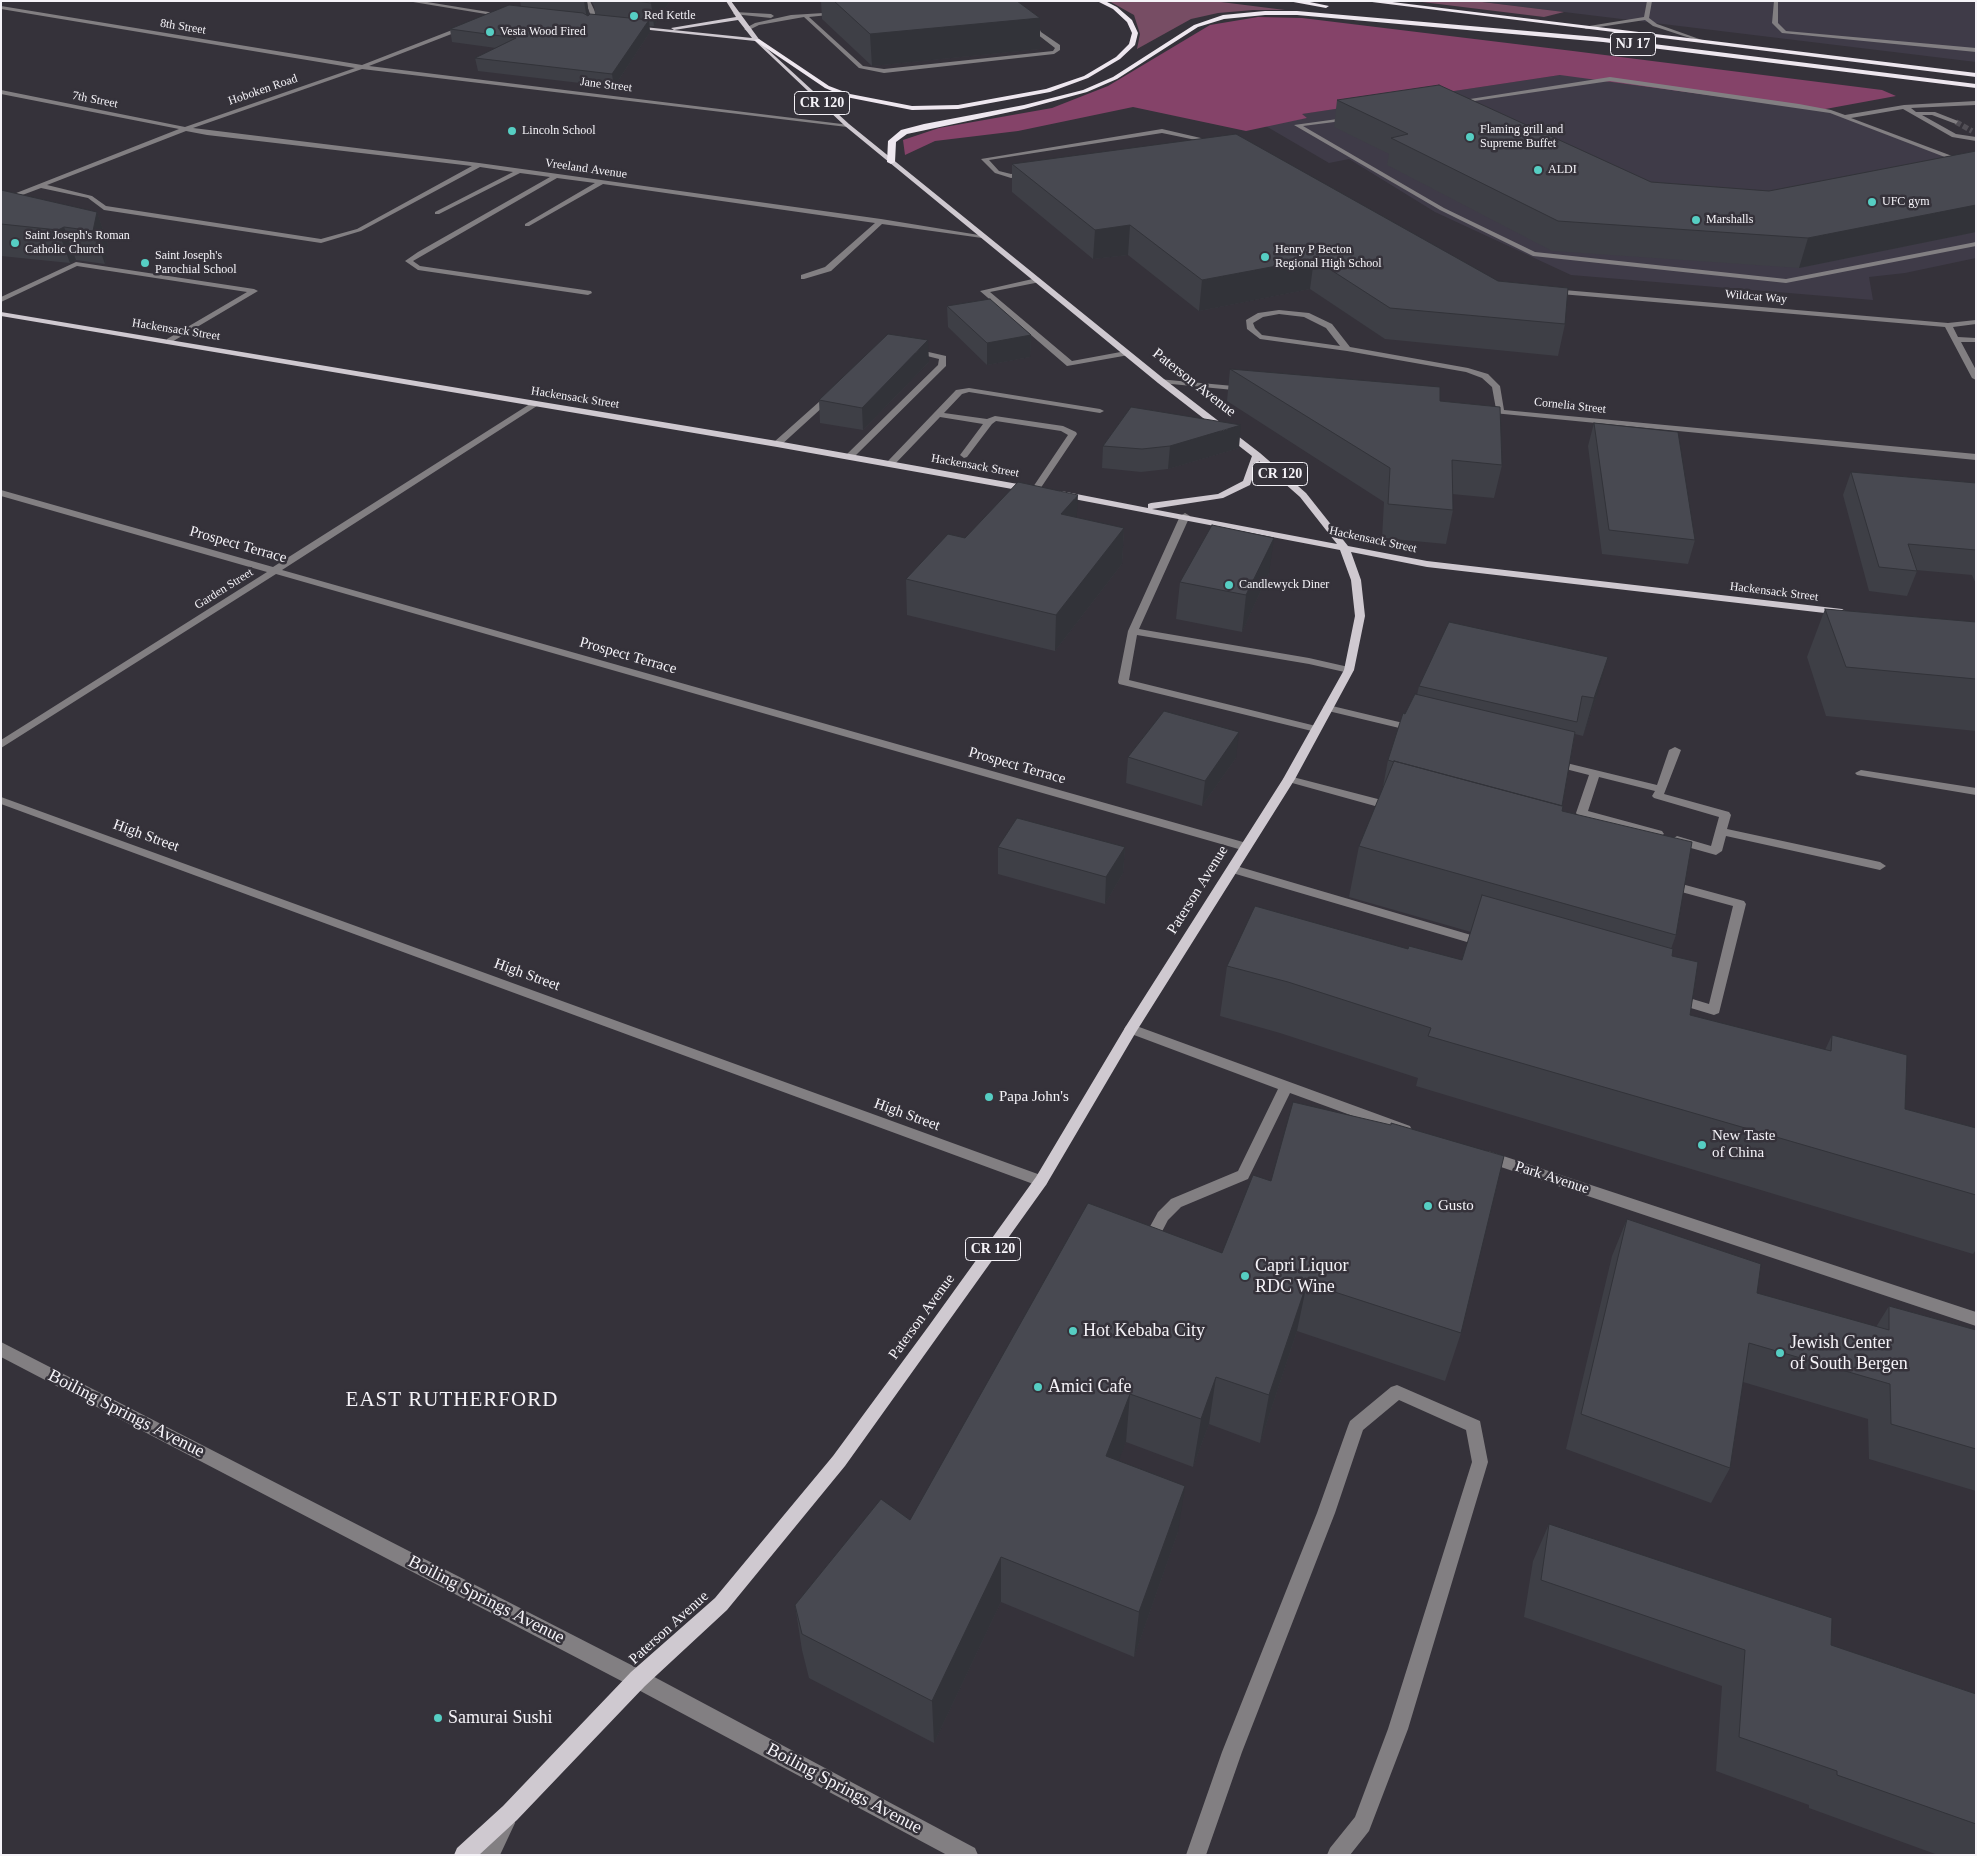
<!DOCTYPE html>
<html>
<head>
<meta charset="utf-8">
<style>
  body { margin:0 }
  #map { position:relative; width:1977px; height:1856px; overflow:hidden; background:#35323a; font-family:"Times New Roman",serif }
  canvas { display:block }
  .frame { position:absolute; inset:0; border:2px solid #f5f3f8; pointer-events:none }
</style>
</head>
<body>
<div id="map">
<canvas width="1977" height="1856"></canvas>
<div class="frame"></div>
</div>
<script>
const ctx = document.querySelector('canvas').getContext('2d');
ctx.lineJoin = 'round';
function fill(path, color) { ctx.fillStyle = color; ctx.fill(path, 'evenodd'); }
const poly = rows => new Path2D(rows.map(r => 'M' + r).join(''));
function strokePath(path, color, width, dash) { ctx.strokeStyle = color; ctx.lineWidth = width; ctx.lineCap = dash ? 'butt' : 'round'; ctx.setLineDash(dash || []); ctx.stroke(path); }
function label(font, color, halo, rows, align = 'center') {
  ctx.font = font + ' "Times New Roman",serif'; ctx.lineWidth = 5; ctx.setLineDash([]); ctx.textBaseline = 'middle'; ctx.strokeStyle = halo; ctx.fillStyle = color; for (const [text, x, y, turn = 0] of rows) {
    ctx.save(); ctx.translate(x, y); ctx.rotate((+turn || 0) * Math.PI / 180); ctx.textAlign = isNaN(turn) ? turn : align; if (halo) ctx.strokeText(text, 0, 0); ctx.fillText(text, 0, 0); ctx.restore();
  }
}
fill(poly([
  [1474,1,1976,1,1976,62,1564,12],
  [1560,75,1574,75,1831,112,1976,167,1976,258,1905,273,1869,277,1873,300,1571,275,1435,212,1349,159,1329,163,1264,125,1307,118,1301,114]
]), '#3f3b48');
fill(poly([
  [1109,1,1213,1,1285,10,1253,10,1218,13,1191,19,1137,49,1140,34,1134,15],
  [1414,1,1474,1,1564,12,1544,17]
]), '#774d64');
fill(poly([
  [1258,17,1302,18,1573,51,1882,90,1896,96,1820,110,1560,75,1302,114,1307,118,1246,131,1133,107,1018,131,935,141,905,155,903,140,939,128,1052,108,1108,86,1210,25]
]), '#854369');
strokePath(poly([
  [1956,122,1972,131]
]), '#524f56', 5.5, [5.5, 2.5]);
fill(poly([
  [407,1,421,1,501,14,498,16,407,1],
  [585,1,590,1,597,16,589,26,586,24,591,16,585,1],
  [1002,1,1008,1,1034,18,1041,32,1060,45,1060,50,1054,54,884,73,859,68,804,17,759,25,747,31,744,29,755,23,791,15,840,12,838,14,809,17,863,66,884,69,1053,51,1055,48,1037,34,1030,20,1002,1],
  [1647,1,1652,1,1649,18,1657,24,1702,40,1702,42,1653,26,1645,20,1586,29,1583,27,1644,17,1647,1],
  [1774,1,1778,1,1778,23,1786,31,1976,48,1976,52,1782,33,1772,23,1774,1],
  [1,6,362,65,465,25,467,28,369,66,850,125,847,127,362,69,193,128,479,163,881,219,985,236,982,238,882,224,831,271,804,279,801,279,801,275,825,267,875,223,603,184,529,226,525,226,525,224,595,183,557,178,413,261,420,266,591,291,592,293,588,295,418,270,405,261,418,252,550,177,520,173,439,214,435,214,435,212,513,172,480,167,361,231,321,243,104,210,88,198,41,188,1,203,1,199,179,129,1,94,1,90,185,127,355,68,1,9,1,6],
  [186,131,207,135,472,166,357,229,321,239,106,206,92,196,47,185,186,131],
  [735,12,771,14,774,16,771,18,733,14,735,12],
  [1610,77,1799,104,1831,110,1845,115,1904,105,1976,101,1976,105,1911,108,1916,112,1935,112,1958,121,1956,124,1932,115,1922,115,1956,134,1976,137,1976,141,1952,137,1903,109,1851,118,1976,165,1976,169,1830,113,1610,81,1454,104,1451,102,1610,77],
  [1352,117,1350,120,1303,126,1444,208,1535,252,1786,279,1976,242,1976,246,1786,283,1533,256,1440,210,1294,125,1352,117],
  [1162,129,1218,142,1215,144,1162,133,989,160,999,171,1011,174,1027,172,1030,174,1011,178,995,173,981,159,1162,129],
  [76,262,254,289,258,291,170,343,167,343,167,339,247,292,77,266,1,302,1,297,76,262],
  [1037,278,1041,280,1040,282,990,292,1072,361,1126,351,1130,353,1129,355,1067,366,980,291,1037,278],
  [1552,289,1948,323,1976,320,1976,324,1953,327,1958,337,1976,338,1976,342,1961,342,1976,370,1976,380,1972,378,1945,327,1549,293,1548,291,1552,289],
  [1279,310,1309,313,1332,324,1350,347,1468,368,1488,374,1500,386,1504,410,1976,454,1976,460,1483,412,1480,412,1480,408,1496,409,1492,387,1482,378,1466,372,1347,351,1260,339,1247,329,1246,320,1258,313,1279,310],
  [1279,314,1304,317,1326,328,1340,346,1262,335,1255,328,1253,323,1263,317,1279,314],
  [911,348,946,356,946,366,853,458,847,458,847,454,938,365,939,359,911,352,911,348],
  [1158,379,1244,387,1248,389,1244,391,1161,383,1157,381,1158,379],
  [969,388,1100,409,1104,411,1100,413,969,392,962,394,944,413,987,419,995,416,1063,426,1076,432,1077,434,1038,492,1031,490,1068,435,1061,431,996,421,992,424,967,457,964,458,960,455,983,424,940,417,894,465,888,465,888,461,956,390,969,388],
  [829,393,836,395,780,446,774,446,774,442,829,393],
  [533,402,540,404,282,570,1250,844,1252,847,1246,851,1242,850,276,574,1,748,1,740,267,572,1,496,1,490,273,567,533,402],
  [1185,513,1190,516,1139,629,1309,658,1353,668,1354,670,1349,673,1309,664,1137,635,1129,680,1320,727,1321,729,1320,731,1316,732,1119,684,1118,682,1128,631,1180,516,1185,513],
  [1328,705,1420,727,1421,729,1416,732,1324,710,1323,708,1324,706,1328,705],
  [1675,747,1681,750,1664,794,1729,812,1731,815,1727,829,1880,862,1886,866,1880,870,1726,836,1722,851,1716,855,1673,843,1671,840,1677,836,1711,846,1719,817,1654,798,1652,796,1655,791,1599,777,1588,811,1662,831,1664,834,1658,838,1578,816,1576,813,1589,775,1550,765,1548,763,1554,760,1657,785,1669,750,1675,747],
  [1861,770,1976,788,1976,795,1857,775,1855,773,1861,770],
  [1289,776,1397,804,1399,807,1393,811,1285,781,1283,779,1285,777,1289,776],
  [1,797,1046,1177,1048,1181,1046,1185,1041,1187,1036,1185,1,804,1,797],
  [1233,865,1488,940,1490,943,1484,947,1229,872,1227,869,1233,865],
  [1667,880,1744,901,1746,904,1719,1013,1714,1015,1671,1002,1669,999,1676,994,1709,1004,1733,906,1663,887,1661,884,1667,880],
  [1131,1024,1410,1126,1412,1130,1410,1134,1405,1135,1290,1093,1248,1179,1181,1207,1168,1220,1154,1247,1149,1249,1144,1247,1141,1243,1158,1212,1171,1199,1238,1171,1278,1089,1126,1032,1124,1029,1126,1026,1131,1024],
  [1488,1151,1976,1312,1976,1326,1483,1161,1481,1157,1483,1153,1488,1151],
  [1,1342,645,1672,975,1848,978,1855,947,1855,631,1686,1,1357,1,1342],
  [1397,1385,1480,1421,1488,1462,1408,1729,1369,1831,1350,1855,1327,1855,1330,1848,1355,1817,1388,1729,1472,1462,1466,1430,1399,1400,1363,1430,1335,1513,1242,1752,1206,1855,1186,1855,1222,1752,1317,1513,1348,1426,1350,1421,1391,1387,1397,1385],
  [505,1813,512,1816,515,1823,500,1855,479,1855,498,1816,505,1813]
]), '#827f82');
fill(poly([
  [726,1,731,1,764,46,849,124,1164,379,1260,453,1306,493,1348,546,1427,561,1842,609,1847,612,1842,615,1427,567,1351,552,1361,580,1365,616,1354,670,1295,779,1136,1032,1046,1185,845,1466,727,1610,645,1686,517,1820,479,1855,454,1855,457,1848,503,1806,631,1672,715,1598,833,1456,928,1327,1036,1177,1126,1026,1283,779,1344,670,1355,616,1351,580,1340,550,1058,496,1058,492,1061,491,1148,508,1148,504,1151,503,1218,494,1243,481,1252,456,1158,383,845,126,755,41,631,28,634,26,752,38,738,20,674,30,671,28,736,17,726,1],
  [1259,461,1300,497,1337,544,1152,509,1223,498,1250,485,1259,461],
  [1,312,777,441,1029,486,1033,489,1029,492,777,447,1,316,1,312]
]), '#cfc9d0');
fill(poly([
  [1097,1,1105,1,1117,7,1132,20,1138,33,1135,45,1120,59,1088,78,1050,92,958,109,912,110,846,97,825,88,754,40,759,39,829,86,850,94,912,106,958,105,1046,89,1084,76,1116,57,1129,44,1132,33,1127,22,1113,9,1097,1],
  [1288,1,1305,1,1329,6,1326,8,1288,1],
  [1364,1,1384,1,1976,73,1976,77,1364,1],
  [1265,11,1297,11,1597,37,1976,84,1976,88,1603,42,1297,15,1265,15,1224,19,1198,27,1117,79,1087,92,1024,109,907,134,896,142,895,162,891,164,887,162,888,141,901,130,924,124,1024,105,1083,90,1113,77,1194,25,1223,15,1265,11]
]), '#eee7ef');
fill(poly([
  [520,1,587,1,589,15,595,14,594,6,591,1,670,1,654,26,649,26,650,32,614,87,478,71,475,58,496,48,452,42,450,29,521,7],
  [821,1,1017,1,1040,18,1040,49,872,66,822,19],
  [1337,100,1651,182,1769,191,1976,151,1976,232,1799,268,1552,251,1387,165,1389,154,1334,127],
  [1012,164,1565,324,1558,356,1385,339,1310,289,1199,311,1128,255,1093,259,1012,192],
  [1,190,97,212,108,245,105,264,76,260,70,263,1,256],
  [947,306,1031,335,1030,357,987,365,948,327],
  [929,362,863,430,820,423,819,400],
  [1230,369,1502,465,1494,498,1452,494,1453,510,1446,544,1382,538,1384,502,1227,401],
  [1131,407,1239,448,1168,469,1141,472,1102,468,1103,446],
  [1594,423,1695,540,1688,564,1602,554,1588,446],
  [1851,472,1976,483,1976,584,1972,575,1916,570,1917,571,1907,596,1869,591,1843,495],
  [1077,518,1124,528,1122,564,1055,651,907,615,906,579,965,538],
  [1269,573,1242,632,1176,619,1180,582],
  [1825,609,1976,622,1976,731,1826,716,1807,657],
  [1419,686,1597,695,1583,736,1575,734,1562,806,1562,811,1676,935,1671,949,1672,956,1690,1015,1825,1050,1832,1035,1905,1109,1976,1128,1976,1250,1973,1254,1416,1086,1418,1078,1280,1033,1220,1016,1227,966,1408,949,1462,960,1471,932,1349,897,1359,846,1382,792,1388,760,1405,714,1417,695],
  [1128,757,1236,758,1202,806,1126,783],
  [998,847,1125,847,1123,873,1105,904,998,874],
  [1627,1219,1757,1293,1876,1327,1889,1306,1976,1330,1976,1491,1869,1459,1868,1419,1743,1382,1730,1468,1711,1503,1566,1449,1612,1256],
  [1222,1253,1461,1333,1445,1381,1297,1331,1260,1443,1209,1424,1193,1467,1126,1442,1118,1461,1178,1532,1134,1657,1001,1602,934,1743,809,1678,802,1650,795,1605,910,1520],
  [1549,1524,1831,1645,1976,1694,1976,1855,1938,1855,1809,1808,1809,1805,1716,1771,1722,1686,1524,1617,1533,1561]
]), '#3e3f46');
fill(poly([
  [584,1,587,1,589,16,587,19],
  [652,1,670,1,654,26,651,3],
  [1040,18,1040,49,872,66,870,34],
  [649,20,650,32,614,87,612,74],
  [1976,205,1976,232,1799,268,1808,238],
  [97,212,108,245,105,264,93,231],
  [1130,225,1128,255,1093,259,1095,230],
  [64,227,76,260,70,263,58,230],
  [1314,259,1310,289,1199,311,1202,280],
  [1031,335,1030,357,987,365,987,343],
  [928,340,929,362,863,430,862,408],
  [1241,425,1239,448,1168,469,1170,446],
  [1078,495,1076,530,1061,514],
  [1124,528,1122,564,1055,651,1056,615],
  [1274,538,1269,573,1242,632,1246,595],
  [1608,657,1597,695,1583,736,1594,698],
  [1239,732,1236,758,1202,806,1205,781],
  [1125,847,1123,873,1105,904,1106,877],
  [1307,1283,1297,1331,1260,1443,1269,1395],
  [1216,1377,1209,1424,1193,1467,1201,1419],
  [1130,1394,1126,1442,1102,1503,1106,1456],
  [1185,1486,1178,1532,1134,1657,1139,1612],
  [1001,1557,1001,1602,934,1743,932,1701]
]), '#323339');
const building = poly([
  [635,1,652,1,651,3,635,1],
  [834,1,1017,1,1040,18,870,34,834,1],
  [509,5,583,13,588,16,590,14,649,20,612,74,475,58,516,38,450,29,509,5],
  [1439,85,1651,182,1769,191,1976,151,1976,205,1808,238,1558,221,1391,138,1408,134,1337,100,1439,85],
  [1236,134,1498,281,1568,288,1565,324,1390,308,1314,259,1202,280,1130,225,1095,230,1012,164,1236,134],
  [1,190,97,212,93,231,64,227,58,230,1,224,1,190],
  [990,299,1031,335,987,343,947,306,990,299],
  [888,334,928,340,862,408,819,400,888,334],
  [1230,369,1440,387,1440,401,1500,407,1502,465,1452,460,1453,510,1388,504,1390,468,1230,369],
  [1131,407,1241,425,1170,446,1142,449,1103,446,1131,407],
  [1594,423,1678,432,1695,540,1609,530,1594,423],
  [1851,472,1976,483,1976,550,1908,544,1917,571,1879,567,1851,472],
  [1018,482,1078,495,1061,514,1124,528,1056,615,906,579,948,534,965,538,1018,482],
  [1212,525,1274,538,1246,595,1180,582,1212,525],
  [1825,609,1976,622,1976,679,1846,667,1825,609],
  [1449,622,1608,657,1594,698,1582,696,1577,722,1419,686,1449,622],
  [1415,694,1575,732,1562,806,1394,761,1394,762,1388,760,1403,713,1405,714,1415,694],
  [1164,711,1239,732,1205,781,1128,757,1164,711],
  [1394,761,1563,806,1562,811,1692,842,1676,935,1359,846,1394,761],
  [1017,818,1125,847,1106,877,998,847,1017,818],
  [1482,895,1673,949,1672,956,1698,962,1690,1015,1831,1051,1832,1035,1907,1055,1905,1109,1976,1128,1976,1195,1428,1036,1431,1028,1288,982,1227,966,1255,906,1408,949,1409,946,1462,960,1482,895],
  [1293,1102,1391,1125,1391,1123,1504,1156,1461,1333,1307,1283,1269,1395,1216,1377,1201,1419,1130,1394,1106,1456,1185,1486,1139,1612,1001,1557,932,1701,802,1634,795,1605,881,1499,910,1520,1088,1203,1222,1253,1253,1175,1271,1181,1293,1102],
  [1627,1219,1761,1264,1757,1293,1889,1330,1889,1306,1976,1330,1976,1449,1891,1424,1890,1384,1749,1343,1730,1468,1581,1414,1627,1219],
  [1549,1524,1832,1618,1831,1645,1976,1694,1976,1824,1837,1775,1837,1771,1739,1737,1745,1650,1541,1580,1549,1524]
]);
fill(building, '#484951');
strokePath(building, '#323339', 1);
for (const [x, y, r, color] of [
  [634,16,5,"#56cec3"],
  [490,32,5,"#56cec3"],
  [512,131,5,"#56cec3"],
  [1470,137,5,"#56cec3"],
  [1538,170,5,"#56cec3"],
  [1872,202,5,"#56cec3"],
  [1696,220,5,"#56cec3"],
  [15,243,5,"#56cec3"],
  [1265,257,5,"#56cec3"],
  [145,263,5,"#56cec3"],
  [1229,585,5,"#56cec3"],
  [989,1097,5,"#56cec3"],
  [1702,1145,5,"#56cec3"],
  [1428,1206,5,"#56cec3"],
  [1245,1276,5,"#56cec3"],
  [1073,1331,5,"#56cec3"],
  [1780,1353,5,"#56cec3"],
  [1038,1387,5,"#56cec3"],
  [438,1718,5,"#56cec3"]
]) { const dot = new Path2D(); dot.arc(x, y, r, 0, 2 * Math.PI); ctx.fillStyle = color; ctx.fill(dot); strokePath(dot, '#35323a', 2); }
label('12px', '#f5f3f8', '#35323a', [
  ["Red Kettle",644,16],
  ["Vesta Wood Fired",500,32],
  ["Flaming grill and",1480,130],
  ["Supreme Buffet",1480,144],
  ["Lincoln School",522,131],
  ["ALDI",1548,170],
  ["UFC gym",1882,202],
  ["Marshalls",1706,220],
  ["Saint Joseph's Roman",25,236],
  ["Catholic Church",25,250],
  ["Henry P Becton",1275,250],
  ["Regional High School",1275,264],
  ["Saint Joseph's",155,256],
  ["Parochial School",155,270],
  ["Candlewyck Diner",1239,585]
], 'left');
label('12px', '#f5f3f8', '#35323a', [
  ["8th Street",183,27,9],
  ["Jane Street",606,85,7],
  ["Hoboken Road",263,90,-19],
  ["7th Street",95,100,11],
  ["Vreeland Avenue",586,169,8],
  ["Wildcat Way",1756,297,5],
  ["Hackensack Street",176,330,9],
  ["Hackensack Street",575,398,9],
  ["Cornelia Street",1570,406,6],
  ["Hackensack Street",975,466,10],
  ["Hackensack Street",1373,540,12],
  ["Garden Street",224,589,-32],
  ["Hackensack Street",1774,592,7]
]);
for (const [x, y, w] of [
  [1633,44,45],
  [822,103,55],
  [1280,474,55],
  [993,1249,55]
]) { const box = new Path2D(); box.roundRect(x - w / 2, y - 11.5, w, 23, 4); ctx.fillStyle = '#35323a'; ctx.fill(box); strokePath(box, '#f5f3f8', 1); }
label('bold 14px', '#f5f3f8', null, [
  ["NJ 17",1633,44],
  ["CR 120",822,103],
  ["CR 120",1280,474],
  ["CR 120",993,1249]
]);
label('15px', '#f5f3f8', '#35323a', [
  ["Paterson Avenue",1194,383,38],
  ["Prospect Terrace",238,545,16],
  ["Prospect Terrace",628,656,16],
  ["Prospect Terrace",1017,766,16],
  ["High Street",146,836,20],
  ["Paterson Avenue",1198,890,-58],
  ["High Street",527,975,20],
  ["High Street",907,1115,20],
  ["Park Avenue",1552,1178,18],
  ["Paterson Avenue",922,1317,-54],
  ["Paterson Avenue",669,1628,-42]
]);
label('15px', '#f5f3f8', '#35323a', [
  ["Papa John's",999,1097],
  ["New Taste",1712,1136],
  ["of China",1712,1153],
  ["Gusto",1438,1206]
], 'left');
label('18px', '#f5f3f8', '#35323a', [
  ["Capri Liquor",1255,1266],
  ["RDC Wine",1255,1287],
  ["Hot Kebaba City",1083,1331],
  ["Jewish Center",1790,1343],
  ["of South Bergen",1790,1364],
  ["Amici Cafe",1048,1387],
  ["Samurai Sushi",448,1718]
], 'left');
label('18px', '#f5f3f8', '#35323a', [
  ["Boiling Springs Avenue",126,1414,27],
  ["Boiling Springs Avenue",486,1600,27],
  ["Boiling Springs Avenue",844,1789,28]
]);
ctx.letterSpacing = '1px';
label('21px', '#f5f3f8', '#35323a', [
  ["EAST RUTHERFORD",452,1400]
]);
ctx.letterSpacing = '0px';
</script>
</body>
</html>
